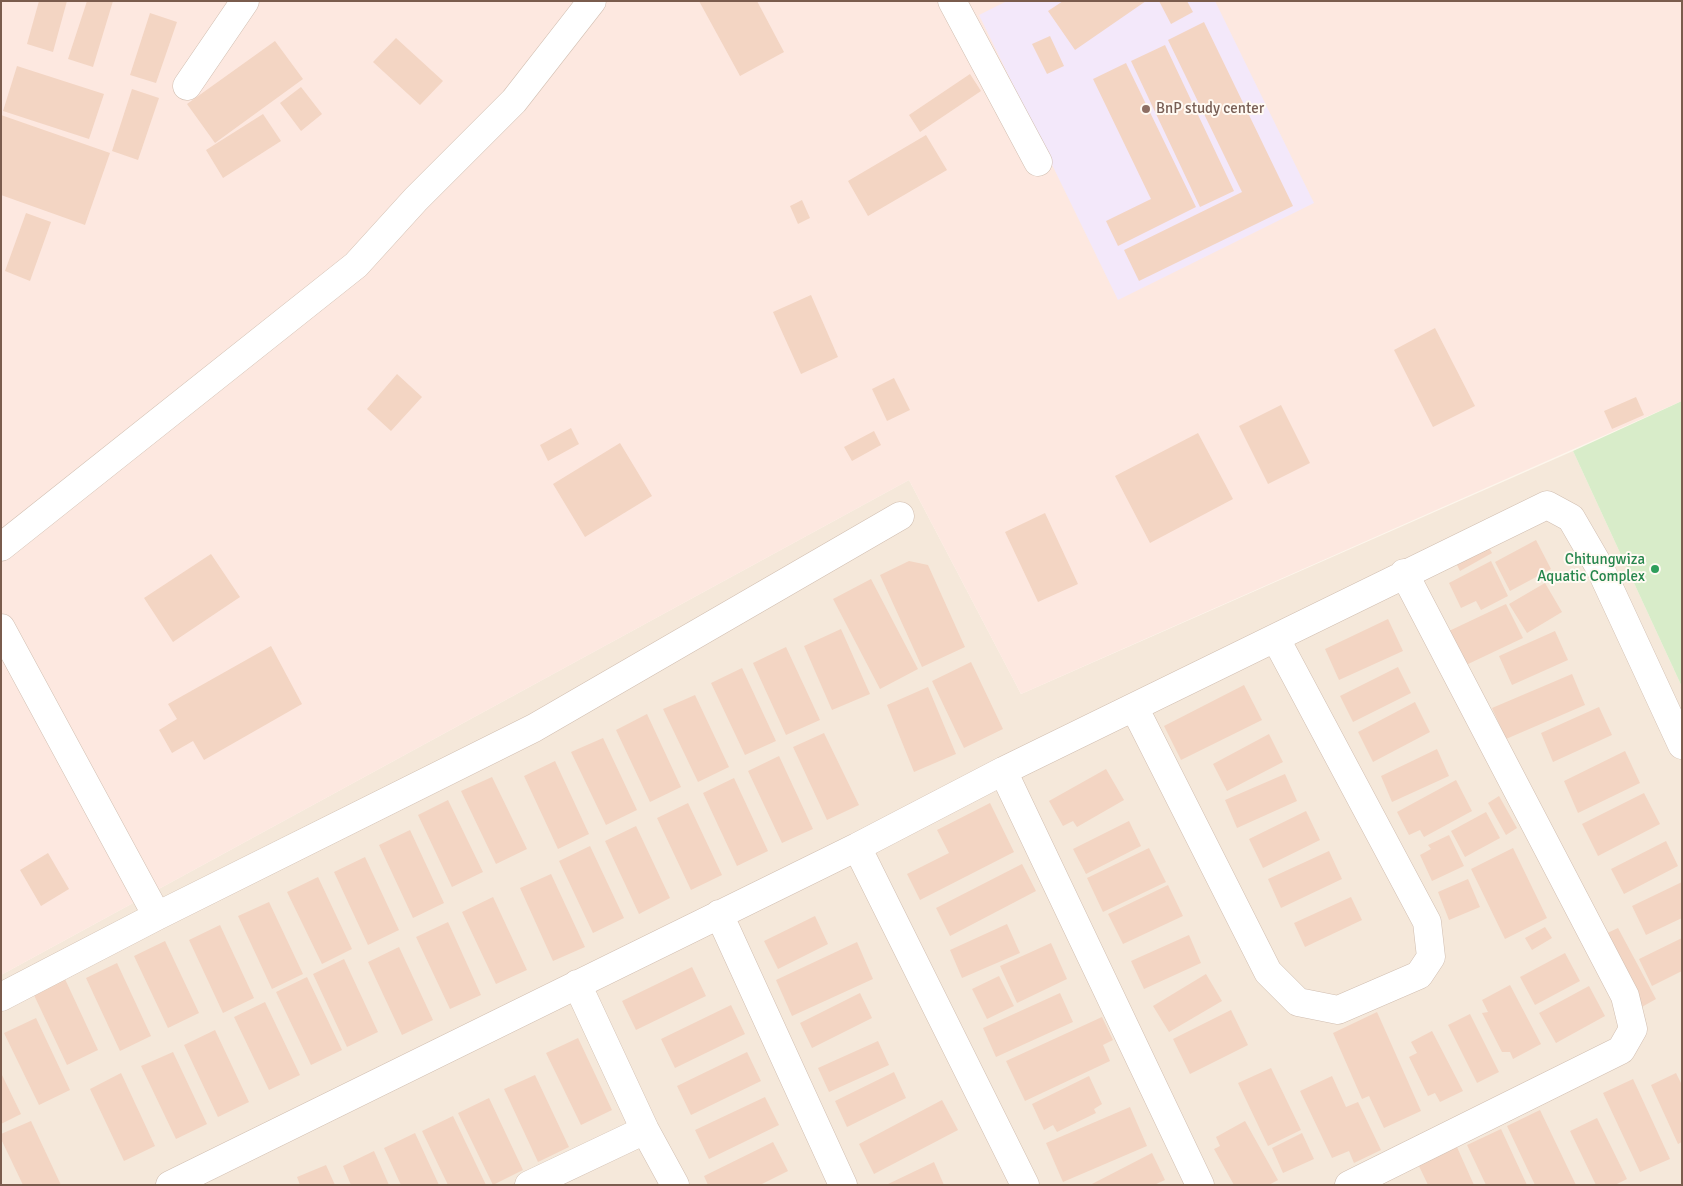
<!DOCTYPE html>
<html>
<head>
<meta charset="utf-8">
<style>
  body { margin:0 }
  #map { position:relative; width:1683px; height:1186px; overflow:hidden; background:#fdf6ec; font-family:Signika,sans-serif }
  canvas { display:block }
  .frame { position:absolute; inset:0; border:2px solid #7a5c4d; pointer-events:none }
</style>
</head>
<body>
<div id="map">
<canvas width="1683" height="1186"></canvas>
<div class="frame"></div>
</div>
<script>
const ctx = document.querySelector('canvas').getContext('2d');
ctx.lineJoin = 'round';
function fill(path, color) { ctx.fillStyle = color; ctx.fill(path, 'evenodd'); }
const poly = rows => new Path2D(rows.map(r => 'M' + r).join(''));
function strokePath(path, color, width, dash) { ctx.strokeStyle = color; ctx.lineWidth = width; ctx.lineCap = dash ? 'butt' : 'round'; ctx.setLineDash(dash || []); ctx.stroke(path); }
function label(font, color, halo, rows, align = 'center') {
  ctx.font = font + ' Signika,sans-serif'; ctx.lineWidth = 4; ctx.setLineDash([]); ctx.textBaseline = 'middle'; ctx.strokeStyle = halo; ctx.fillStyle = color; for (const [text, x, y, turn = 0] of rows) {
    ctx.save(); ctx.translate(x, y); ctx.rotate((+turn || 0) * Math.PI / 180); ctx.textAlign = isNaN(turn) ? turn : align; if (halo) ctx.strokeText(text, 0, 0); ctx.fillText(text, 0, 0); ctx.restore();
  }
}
fill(poly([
  [1573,451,1682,687,1682,1185,1,1185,1,975,909,480,1021,694]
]), '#f5e8da');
fill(poly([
  [1,1,1682,1,1682,401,1021,694,909,480,1,975]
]), '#fde8e0');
fill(poly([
  [1007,1,1215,1,1314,203,1118,300,979,15]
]), '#f3e8fa');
fill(poly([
  [1682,401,1682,687,1573,451]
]), '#d8ecc9');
fill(poly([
  [39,1,67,1,53,52,27,44],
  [87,1,113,1,93,67,68,59],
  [699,1,757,1,784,52,740,76],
  [1063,1,1146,1,1075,50,1048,11],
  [1159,1,1187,1,1193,12,1171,24],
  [150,13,177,22,156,83,130,75],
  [1204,22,1293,206,1139,281,1124,250,1242,192,1168,40],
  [1050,36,1064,66,1047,74,1032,44],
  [396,38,443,81,420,105,373,62],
  [275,41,303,79,215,143,187,104],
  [1165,45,1234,191,1200,207,1131,61],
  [1126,63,1196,207,1118,246,1106,221,1151,199,1093,79],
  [17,66,104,94,89,139,3,111],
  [970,74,981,91,920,132,909,115],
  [301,87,322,114,301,131,280,103],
  [132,89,159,98,138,160,112,151],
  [263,114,281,141,223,178,206,150],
  [1,115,110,153,85,225,1,195],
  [926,135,947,170,868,216,848,181],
  [802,200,810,218,798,224,790,206],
  [26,213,51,222,30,281,5,271],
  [811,295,838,357,801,374,773,312],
  [1435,328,1475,406,1433,427,1394,350],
  [397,374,422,397,391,431,367,409],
  [894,378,910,410,887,421,872,389],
  [1636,397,1644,415,1612,429,1604,411],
  [1281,405,1310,463,1268,484,1239,426],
  [571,428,579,444,548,461,540,445],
  [874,431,881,445,852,461,844,447],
  [1198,433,1233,499,1150,543,1115,476],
  [620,443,652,496,585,537,553,484],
  [1045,513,1078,584,1038,602,1005,532],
  [1536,540,1551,569,1510,591,1495,562],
  [1485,541,1492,553,1460,571,1454,559],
  [211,554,240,597,173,642,144,598],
  [909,561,928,565,965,647,922,667,880,575],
  [1491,561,1508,596,1481,610,1476,601,1461,608,1449,583],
  [871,579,918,669,880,689,833,599],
  [1545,583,1562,612,1527,633,1509,604],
  [1506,604,1523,638,1466,665,1449,631],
  [1388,619,1403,651,1339,680,1325,649],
  [841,629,870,694,832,710,804,646],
  [1555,631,1568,660,1512,685,1499,656],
  [271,646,302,704,204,760,193,741,172,753,159,730,177,719,168,704],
  [786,647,820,720,786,735,753,663],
  [971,662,1003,729,964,748,932,681],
  [1398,667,1411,693,1353,722,1340,696],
  [742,668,776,741,745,755,711,683],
  [1572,674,1585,705,1506,739,1492,708],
  [1244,685,1262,720,1181,760,1164,726],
  [928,687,956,754,914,772,887,705],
  [695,695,729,767,698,782,663,709],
  [1415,702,1430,732,1373,762,1358,732],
  [1599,707,1612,735,1553,762,1541,733],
  [647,714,681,787,650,802,616,730],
  [824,733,859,805,827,820,793,747],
  [1269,734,1283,762,1227,791,1213,764],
  [603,738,637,810,606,825,571,752],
  [1437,749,1449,776,1392,802,1381,776],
  [1625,751,1640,783,1578,813,1564,781],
  [779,756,813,829,782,843,748,771],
  [555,761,589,834,558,849,524,776],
  [1106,769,1124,800,1077,827,1073,821,1063,826,1049,801],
  [1285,774,1297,801,1237,828,1225,800],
  [492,777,527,849,496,864,461,791],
  [734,778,768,851,737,866,703,793],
  [1456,780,1472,811,1424,837,1420,830,1409,835,1397,812],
  [1644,793,1660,824,1598,856,1582,824],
  [1499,796,1517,828,1506,835,1488,803],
  [448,800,483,872,452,887,418,815],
  [688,803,722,875,691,890,657,818],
  [990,803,1014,852,920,900,907,874,949,853,937,830],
  [1306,811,1320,840,1263,868,1249,839],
  [1486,812,1500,838,1465,857,1451,831],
  [1129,821,1141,846,1086,874,1073,849],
  [636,826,670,898,639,914,605,841],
  [410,830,444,903,413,918,379,845],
  [1449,835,1464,866,1432,881,1420,855,1431,849,1428,845],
  [1666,841,1678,866,1624,894,1611,869],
  [590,846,624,918,593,933,559,861],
  [1149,848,1166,882,1103,912,1087,878],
  [1513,848,1547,918,1505,939,1471,869],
  [1329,851,1342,879,1281,908,1268,879],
  [48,853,69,889,41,906,20,870],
  [365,857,399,930,368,945,334,872],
  [1022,864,1036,891,950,936,936,908],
  [551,874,585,947,553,961,520,888],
  [318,877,352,949,322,964,287,892],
  [1468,879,1480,907,1449,920,1438,892],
  [1682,882,1682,918,1646,935,1632,906],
  [1168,885,1183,916,1123,944,1108,914],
  [493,897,527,970,496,984,462,912],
  [1351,897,1362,920,1305,947,1294,923],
  [269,902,303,974,272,989,238,916],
  [815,916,828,944,778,969,764,941],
  [448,922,481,995,450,1009,416,937],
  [1007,924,1020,953,962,978,950,950],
  [220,925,254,998,223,1013,189,940],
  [1545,927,1552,938,1532,950,1525,938],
  [1618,928,1656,999,1640,1008,1601,936],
  [1189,935,1201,963,1144,989,1131,961],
  [1682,938,1682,971,1652,986,1639,959],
  [165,941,199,1013,168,1028,134,956],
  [857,942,873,979,792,1016,776,980],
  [1051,943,1067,979,1017,1003,1000,966],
  [399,947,433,1020,402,1035,368,962],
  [1565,953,1580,981,1535,1005,1520,977],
  [344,959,378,1032,347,1047,313,974],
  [117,963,151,1036,120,1051,86,978],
  [692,967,706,996,636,1030,622,1001],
  [1206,974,1222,1001,1169,1032,1153,1006],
  [999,976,1014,1006,987,1019,972,989],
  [64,977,98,1050,67,1065,33,993],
  [307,977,342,1050,311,1065,276,992],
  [1510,985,1541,1044,1513,1059,1510,1052,1502,1052,1482,1013,1488,1012,1482,1000],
  [1589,986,1605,1016,1556,1043,1539,1013],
  [860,993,872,1018,812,1048,800,1023],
  [1060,993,1073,1022,996,1057,983,1028],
  [265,1002,300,1075,269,1090,234,1017],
  [731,1005,745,1034,675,1068,661,1039],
  [1231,1010,1248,1045,1190,1074,1173,1039],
  [1377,1012,1421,1111,1384,1128,1369,1096,1362,1099,1333,1033],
  [1470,1014,1499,1072,1477,1083,1448,1025],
  [1102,1017,1113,1040,1103,1045,1110,1061,1025,1101,1006,1061],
  [36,1018,70,1090,39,1105,4,1033],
  [215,1030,249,1102,218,1117,184,1045],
  [1432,1031,1463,1091,1440,1102,1435,1093,1428,1096,1409,1057,1417,1053,1411,1042],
  [578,1038,612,1110,581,1125,546,1053],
  [878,1041,889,1065,829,1092,818,1068],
  [173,1052,207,1124,176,1139,141,1066],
  [747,1052,761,1081,691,1115,677,1086],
  [1271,1068,1301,1130,1268,1146,1238,1083],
  [894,1072,906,1098,847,1127,835,1101],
  [1,1073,21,1114,1,1124],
  [121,1073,155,1146,124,1161,90,1089],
  [1676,1073,1682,1085,1682,1142,1678,1144,1651,1085],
  [535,1075,569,1147,538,1162,504,1089],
  [1089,1076,1102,1104,1094,1109,1096,1113,1057,1132,1053,1125,1044,1130,1032,1104],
  [1332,1076,1346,1107,1358,1102,1381,1150,1354,1163,1349,1151,1332,1158,1300,1091],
  [1633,1079,1670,1159,1640,1172,1603,1093],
  [765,1097,779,1125,709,1159,695,1130],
  [489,1098,523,1170,493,1185,458,1113],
  [942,1100,958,1130,874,1174,859,1144],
  [1130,1107,1147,1146,1063,1182,1046,1143],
  [1540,1110,1576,1185,1535,1185,1507,1126],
  [453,1116,486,1185,448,1185,422,1131],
  [1597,1118,1627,1179,1615,1185,1596,1185,1570,1131],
  [31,1121,61,1185,23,1185,1,1139,1,1134],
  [1245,1121,1278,1180,1269,1185,1234,1185,1214,1149,1220,1146,1216,1137],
  [1501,1129,1527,1185,1486,1185,1467,1145],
  [415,1133,439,1185,401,1185,384,1148],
  [1302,1133,1314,1159,1283,1173,1272,1148],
  [773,1142,788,1171,760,1185,708,1185,704,1176],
  [1456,1145,1474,1185,1428,1185,1418,1164],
  [374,1151,389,1185,351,1185,343,1166],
  [1152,1153,1165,1180,1154,1185,1090,1185],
  [934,1162,944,1185,886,1185],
  [326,1165,335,1185,300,1185,297,1177]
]), '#f3d5c3');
const minor = poly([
  [952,1,1038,162],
  [187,86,245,1],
  [1,547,356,265,416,199,514,101,592,1],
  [1,628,157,916],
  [1134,707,1268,972,1298,1002,1338,1010,1419,975,1431,957,1427,922,1276,639],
  [1003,771,1200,1185],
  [857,847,1025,1185],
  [719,914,843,1185],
  [577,984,645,1130,675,1185],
  [1,997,157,916,534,728,900,516],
  [170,1185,857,847,1003,771,1547,505,1571,518,1600,568,1682,745],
  [529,1185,645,1130],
  [1349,1185,1621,1050,1633,1029,1625,996,1404,573]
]);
strokePath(minor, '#d1beb0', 29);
strokePath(minor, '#fff', 28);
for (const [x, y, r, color] of [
  [1146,109,5,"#8d6e63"],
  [1655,569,5,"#2e9e5b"]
]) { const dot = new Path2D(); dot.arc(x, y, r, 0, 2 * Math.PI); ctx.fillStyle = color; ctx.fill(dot); strokePath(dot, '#fffaf3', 2); }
label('15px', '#785e54', '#fffaf3', [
  ["BnP study center",1156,109]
], 'left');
label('15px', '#27864d', '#fffaf3', [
  ["Chitungwiza",1645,560],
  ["Aquatic Complex",1645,577]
], 'right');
</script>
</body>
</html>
